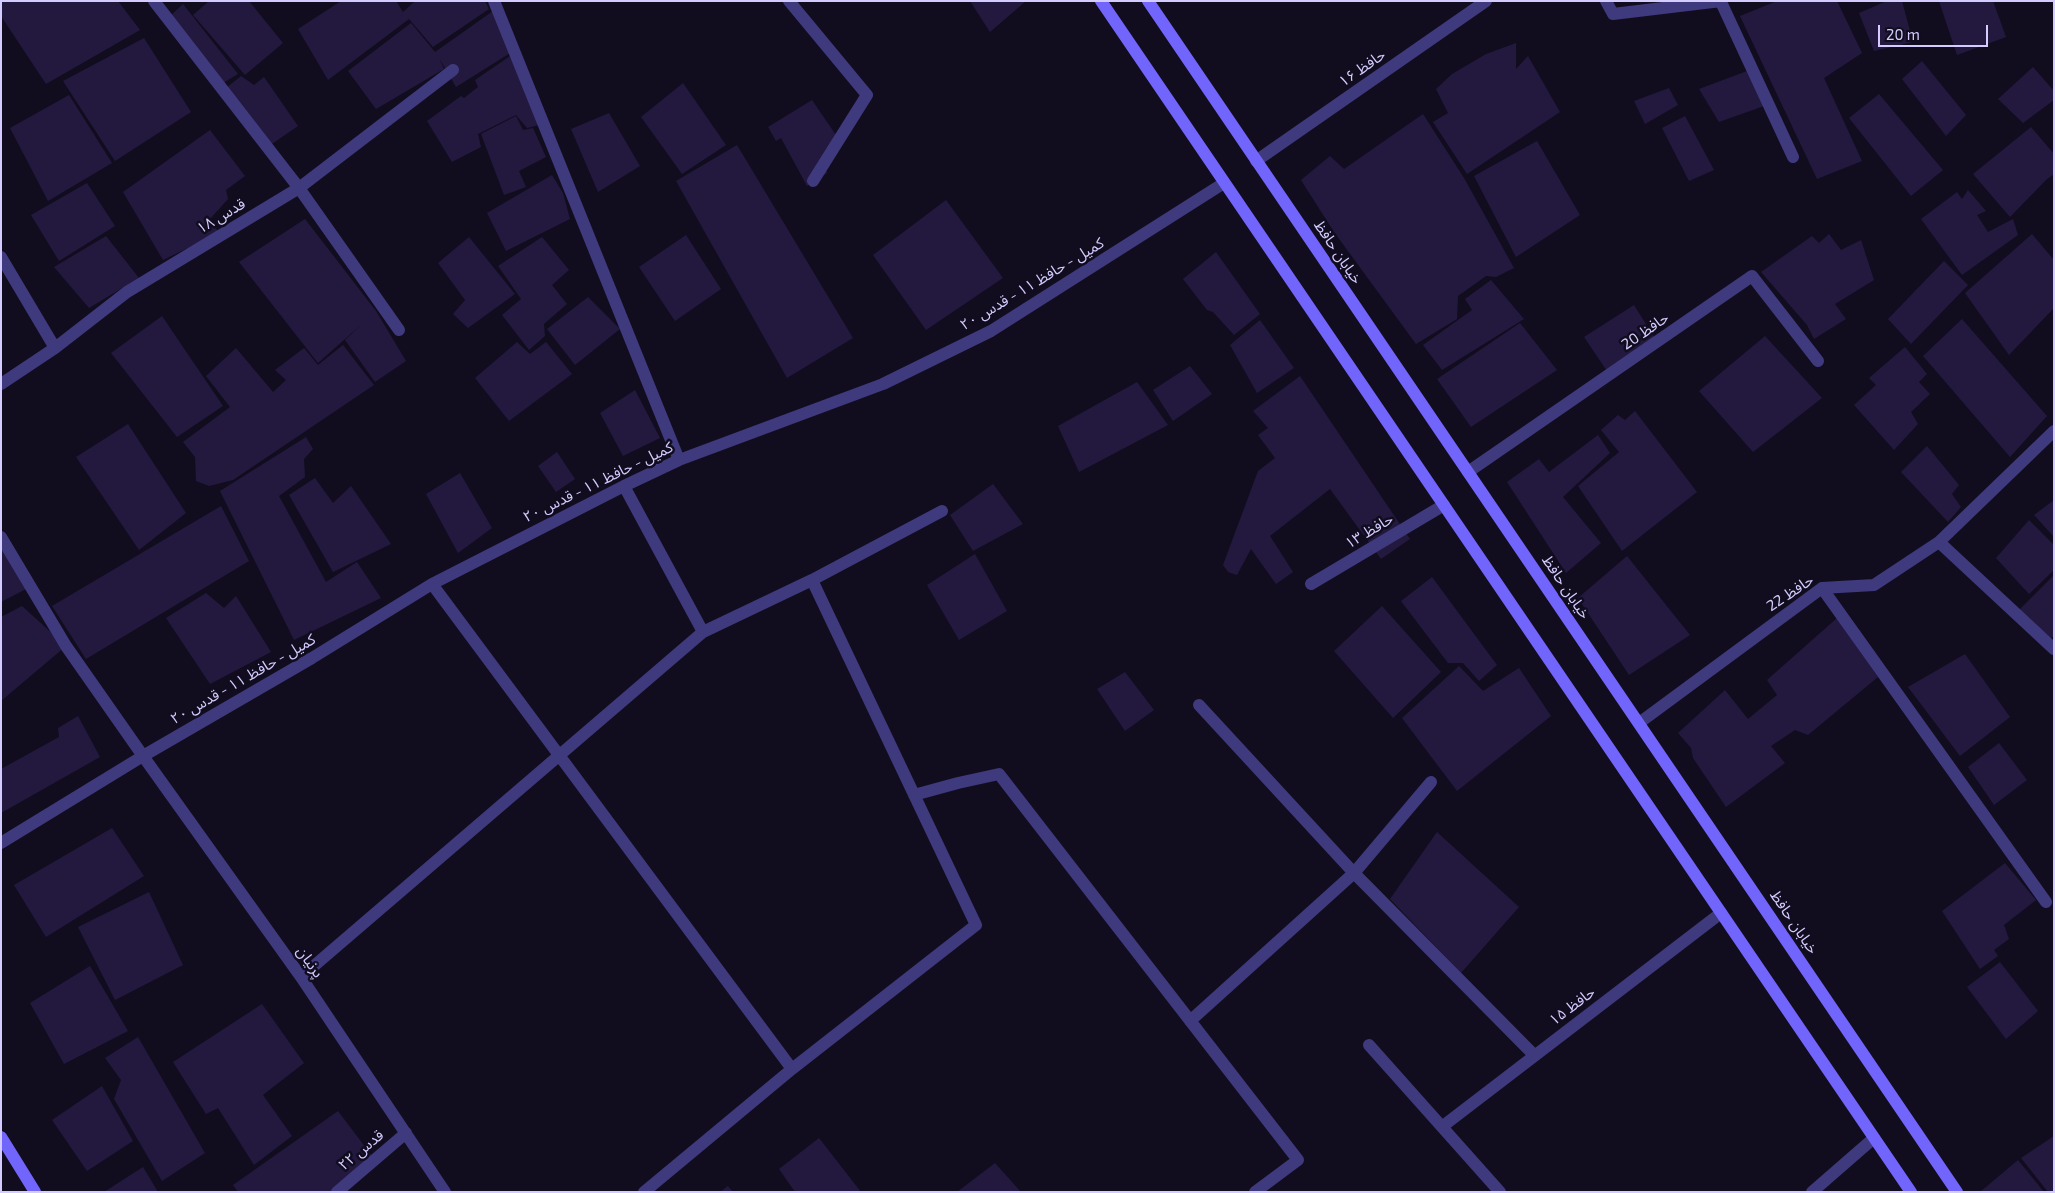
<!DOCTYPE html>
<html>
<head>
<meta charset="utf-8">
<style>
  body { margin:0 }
  #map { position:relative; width:2055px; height:1193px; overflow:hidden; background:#110d1f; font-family:"Exo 2",sans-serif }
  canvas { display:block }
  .frame { position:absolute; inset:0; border:2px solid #d4ccfe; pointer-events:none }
  .scale { position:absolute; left:1878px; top:25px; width:110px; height:22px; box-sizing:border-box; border:2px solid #d4ccfe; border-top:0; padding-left:6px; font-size:15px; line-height:18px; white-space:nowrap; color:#d4ccfe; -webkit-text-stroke:4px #110d1f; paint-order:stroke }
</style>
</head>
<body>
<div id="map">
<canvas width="2055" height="1193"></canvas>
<div class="frame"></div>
<div class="scale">20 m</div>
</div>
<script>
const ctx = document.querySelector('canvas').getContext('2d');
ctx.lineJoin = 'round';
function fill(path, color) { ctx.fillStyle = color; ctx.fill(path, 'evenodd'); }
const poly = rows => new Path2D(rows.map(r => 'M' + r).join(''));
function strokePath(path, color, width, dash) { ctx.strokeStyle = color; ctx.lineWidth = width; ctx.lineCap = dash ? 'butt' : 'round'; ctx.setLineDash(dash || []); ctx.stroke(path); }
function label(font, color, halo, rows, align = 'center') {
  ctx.font = font + ' "Exo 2","Noto Sans Arabic",sans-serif'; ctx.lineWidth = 5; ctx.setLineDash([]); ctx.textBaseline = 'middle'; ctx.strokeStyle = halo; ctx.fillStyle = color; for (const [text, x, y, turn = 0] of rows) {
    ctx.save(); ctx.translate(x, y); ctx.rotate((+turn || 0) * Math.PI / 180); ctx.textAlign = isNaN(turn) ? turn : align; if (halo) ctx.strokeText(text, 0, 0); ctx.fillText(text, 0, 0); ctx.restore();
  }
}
fill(poly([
  [4,1,118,1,140,30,46,84,1,16,1,3],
  [209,1,249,1,283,43,245,75,193,15],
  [341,1,396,1,403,12,414,2,413,1,485,1,489,9,433,47,409,19,328,80,298,29],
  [970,1,1026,1,990,32],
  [1777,1,1837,1,1862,53,1824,78,1862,161,1817,179,1740,16],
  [1887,1,1902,1,1913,42,1874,51,1859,13],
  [1939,1,1993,1,2006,37,1957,55],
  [183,4,238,74,218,86,167,19],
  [493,11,515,50,456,87,439,58,444,69,376,109,348,71,411,23,435,52],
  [144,38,191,112,115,161,63,81],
  [1516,43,1516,69,1528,56,1560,112,1467,174,1433,122,1448,113,1436,89,1452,74,1486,54],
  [510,56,539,125,527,128,516,115,478,134,481,147,452,162,427,121,461,96,464,98,478,87,475,80],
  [1922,61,1966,115,1946,136,1902,79],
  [2033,67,2054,91,2054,100,2023,123,1998,99],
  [1747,71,1764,106,1719,122,1699,89],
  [241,76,254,85,264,77,298,126,269,146,226,88],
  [683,83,726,145,682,174,641,117],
  [1669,88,1678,105,1645,124,1634,101],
  [1879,94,1943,170,1911,196,1849,118],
  [69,95,112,163,48,201,10,128],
  [812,100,838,138,823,161,827,173,807,186,781,138,776,141,768,127],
  [609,113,640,166,598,192,571,129],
  [1423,114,1464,178,1514,268,1496,277,1486,276,1458,296,1457,319,1416,344,1334,232,1301,180,1330,156,1344,169],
  [516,116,523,130,533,128,546,157,519,171,526,187,504,195,481,134],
  [1685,116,1714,170,1689,181,1662,128],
  [2031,127,2054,154,2054,174,2046,180,2010,217,1973,174],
  [210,130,245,176,226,190,228,199,210,219,219,233,163,260,123,192],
  [1537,141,1580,215,1516,257,1474,176],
  [737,145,853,338,787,378,676,181],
  [552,175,563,193,570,219,506,251,487,213],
  [87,183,115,226,59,261,31,215],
  [1968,190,1986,211,1977,215,1988,232,2013,219,2018,235,1962,275,1921,219,1957,192,1962,199],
  [946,200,1003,278,926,330,873,255],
  [305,219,376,311,406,361,375,382,345,340,363,323,318,363,239,262],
  [1829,234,1841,250,1861,240,1874,280,1835,304,1846,319,1814,339,1807,325,1761,272,1812,236,1819,243],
  [2032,234,2054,260,2054,308,2009,355,1965,293],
  [686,235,721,289,675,321,639,267],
  [106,236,139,278,89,308,54,267],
  [469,237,515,294,468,328,453,314,465,300,438,263],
  [542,237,569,270,552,285,567,304,544,324,545,336,529,350,502,315,521,299,498,266],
  [1216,252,1260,314,1234,335,1213,312,1207,310,1183,279],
  [1944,261,1968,285,1911,344,1888,319],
  [1491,280,1524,319,1442,370,1423,345,1472,310,1465,299],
  [588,297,620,329,575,365,547,329],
  [1634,305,1659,345,1611,377,1584,337],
  [162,316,223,406,177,437,111,353],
  [1962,319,2047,416,2010,457,1923,356],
  [1260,320,1294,368,1257,393,1230,345],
  [1520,323,1557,370,1471,427,1437,379],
  [1765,336,1822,398,1753,452,1699,391],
  [517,342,530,354,546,342,572,374,509,421,475,378],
  [343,345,374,385,233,480,209,486,196,481,195,457,183,442,230,407,206,376,236,348,273,392,286,380,275,370,304,348,318,365],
  [1905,347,1927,374,1919,382,1930,394,1911,412,1918,424,1894,450,1854,405,1876,385,1869,378],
  [1190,366,1212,394,1173,421,1153,390],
  [1300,376,1410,539,1381,559,1330,489,1270,536,1293,572,1276,584,1251,549,1237,575,1228,572,1223,565,1258,471,1275,458,1258,435,1268,428,1253,411],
  [1137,382,1168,425,1079,472,1058,426],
  [635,390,660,438,623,456,600,413],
  [1635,411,1697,492,1622,551,1578,486,1619,452,1601,430,1618,415,1625,420],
  [128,424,186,513,139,550,76,457],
  [1598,435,1610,453,1563,497,1601,543,1566,573,1507,482,1539,459,1549,472],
  [306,437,313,449,304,459,305,477,279,496,326,582,357,562,381,598,294,640,220,491],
  [1927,446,1959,485,1952,494,1961,507,1948,522,1901,472],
  [557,452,575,479,556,492,538,466],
  [460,473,492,528,458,553,426,494],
  [315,478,333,503,351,486,391,544,333,572,289,495],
  [993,484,1023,524,973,551,950,515],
  [2054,500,2054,537,2034,515],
  [221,506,249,561,86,659,52,606],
  [2029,520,2054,545,2054,570,2029,594,1996,558],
  [1,548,30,587,1,602],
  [975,554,1007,611,959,640,927,585],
  [1627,556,1690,635,1629,675,1578,598],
  [2054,575,2054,636,2051,638,2018,611],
  [1432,577,1497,665,1479,681,1463,663,1448,663,1401,601],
  [206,593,224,608,236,596,271,652,210,684,166,618],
  [22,606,66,646,1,701,1,617],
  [1382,606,1441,672,1393,718,1334,651],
  [1837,618,1878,677,1808,735,1795,730,1771,746,1785,763,1726,807,1693,758,1691,748,1678,733,1725,690,1748,719,1777,695,1767,680],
  [1965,654,2010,717,1960,756,1908,687],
  [1459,666,1483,691,1519,668,1551,716,1457,791,1402,718],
  [1125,672,1154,710,1125,731,1097,689],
  [78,716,100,757,1,813,1,769,59,737,58,728],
  [1999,743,2027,780,1994,805,1968,767],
  [112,828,144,876,46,937,14,885],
  [1437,832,1519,907,1461,973,1390,899],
  [2005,863,2036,900,2004,925,2009,939,1994,950,1998,956,1980,969,1942,911],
  [149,892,183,965,115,1000,78,927],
  [2000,962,2038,1011,2006,1039,1967,987],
  [90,966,128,1031,64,1064,30,1003],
  [262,1004,304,1063,263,1095,292,1136,254,1165,218,1108,206,1114,173,1062],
  [138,1037,205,1153,162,1181,114,1099,121,1080,105,1058],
  [102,1086,133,1141,87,1171,52,1120],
  [338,1111,372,1156,330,1192,238,1192,233,1185],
  [2054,1136,2054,1192,2048,1192,2021,1158],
  [819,1138,861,1192,795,1192,779,1169],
  [2018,1160,2044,1192,1980,1192],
  [995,1163,1021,1192,957,1192],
  [143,1167,158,1192,104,1192],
  [728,1186,733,1192,720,1192]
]), '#23193f');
strokePath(poly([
  [154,1,299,188,399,330],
  [494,1,679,460],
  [789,1,867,95,813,181],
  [1606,1,1613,14,1721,1],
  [1721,2,1793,157],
  [1256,161,1486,1],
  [1,257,55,348],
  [1,384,55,348,127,292,299,188,453,70],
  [1468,472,1752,276,1818,361],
  [624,486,703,632],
  [1,537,66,646,143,756,301,977,445,1192],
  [1939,542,2054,649],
  [432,584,792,1069],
  [1311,584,1444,505],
  [1822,588,2046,902],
  [1199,705,1354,873,1534,1055],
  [1639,723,1822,588,1874,585,1939,542,2054,431],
  [914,795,958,783,999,774,1298,1160,1255,1192],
  [1,843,143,756,312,658,432,584,624,486,679,460,883,384,991,331,1224,183],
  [301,977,703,632,812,580,942,511],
  [1190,1021,1354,873,1431,782],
  [1369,1045,1500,1192],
  [1443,1126,1721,913],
  [337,1192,406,1133],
  [644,1192,792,1069,976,925,812,580],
  [1812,1192,1874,1138]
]), '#3f397d', 12);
strokePath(poly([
  [1101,1,1911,1192],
  [1148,1,1957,1192],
  [1,1137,35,1192]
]), '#7165fc', 12);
label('15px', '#d4ccfe', '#110d1f', [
  ["حافظ ۱۶",1362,68,-35],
  ["قدس ۱۸",221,216,-31],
  ["خیابان حافظ",1338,252,56],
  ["کمیل - حافظ ۱۱ - قدس ۲۰",1032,284,-31],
  ["حافظ 20",1645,331,-35],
  ["کمیل - حافظ ۱۱ - قدس ۲۰",598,482,-26],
  ["حافظ ۱۳",1369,531,-31],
  ["خیابان حافظ",1566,587,56],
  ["حافظ 22",1790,593,-34],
  ["کمیل - حافظ ۱۱ - قدس ۲۰",243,679,-30],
  ["خیابان حافظ",1794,922,56],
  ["پرنیان",310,962,55],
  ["حافظ ۱۵",1572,1006,-37],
  ["قدس ۲۲",361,1150,-40]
]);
</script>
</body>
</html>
